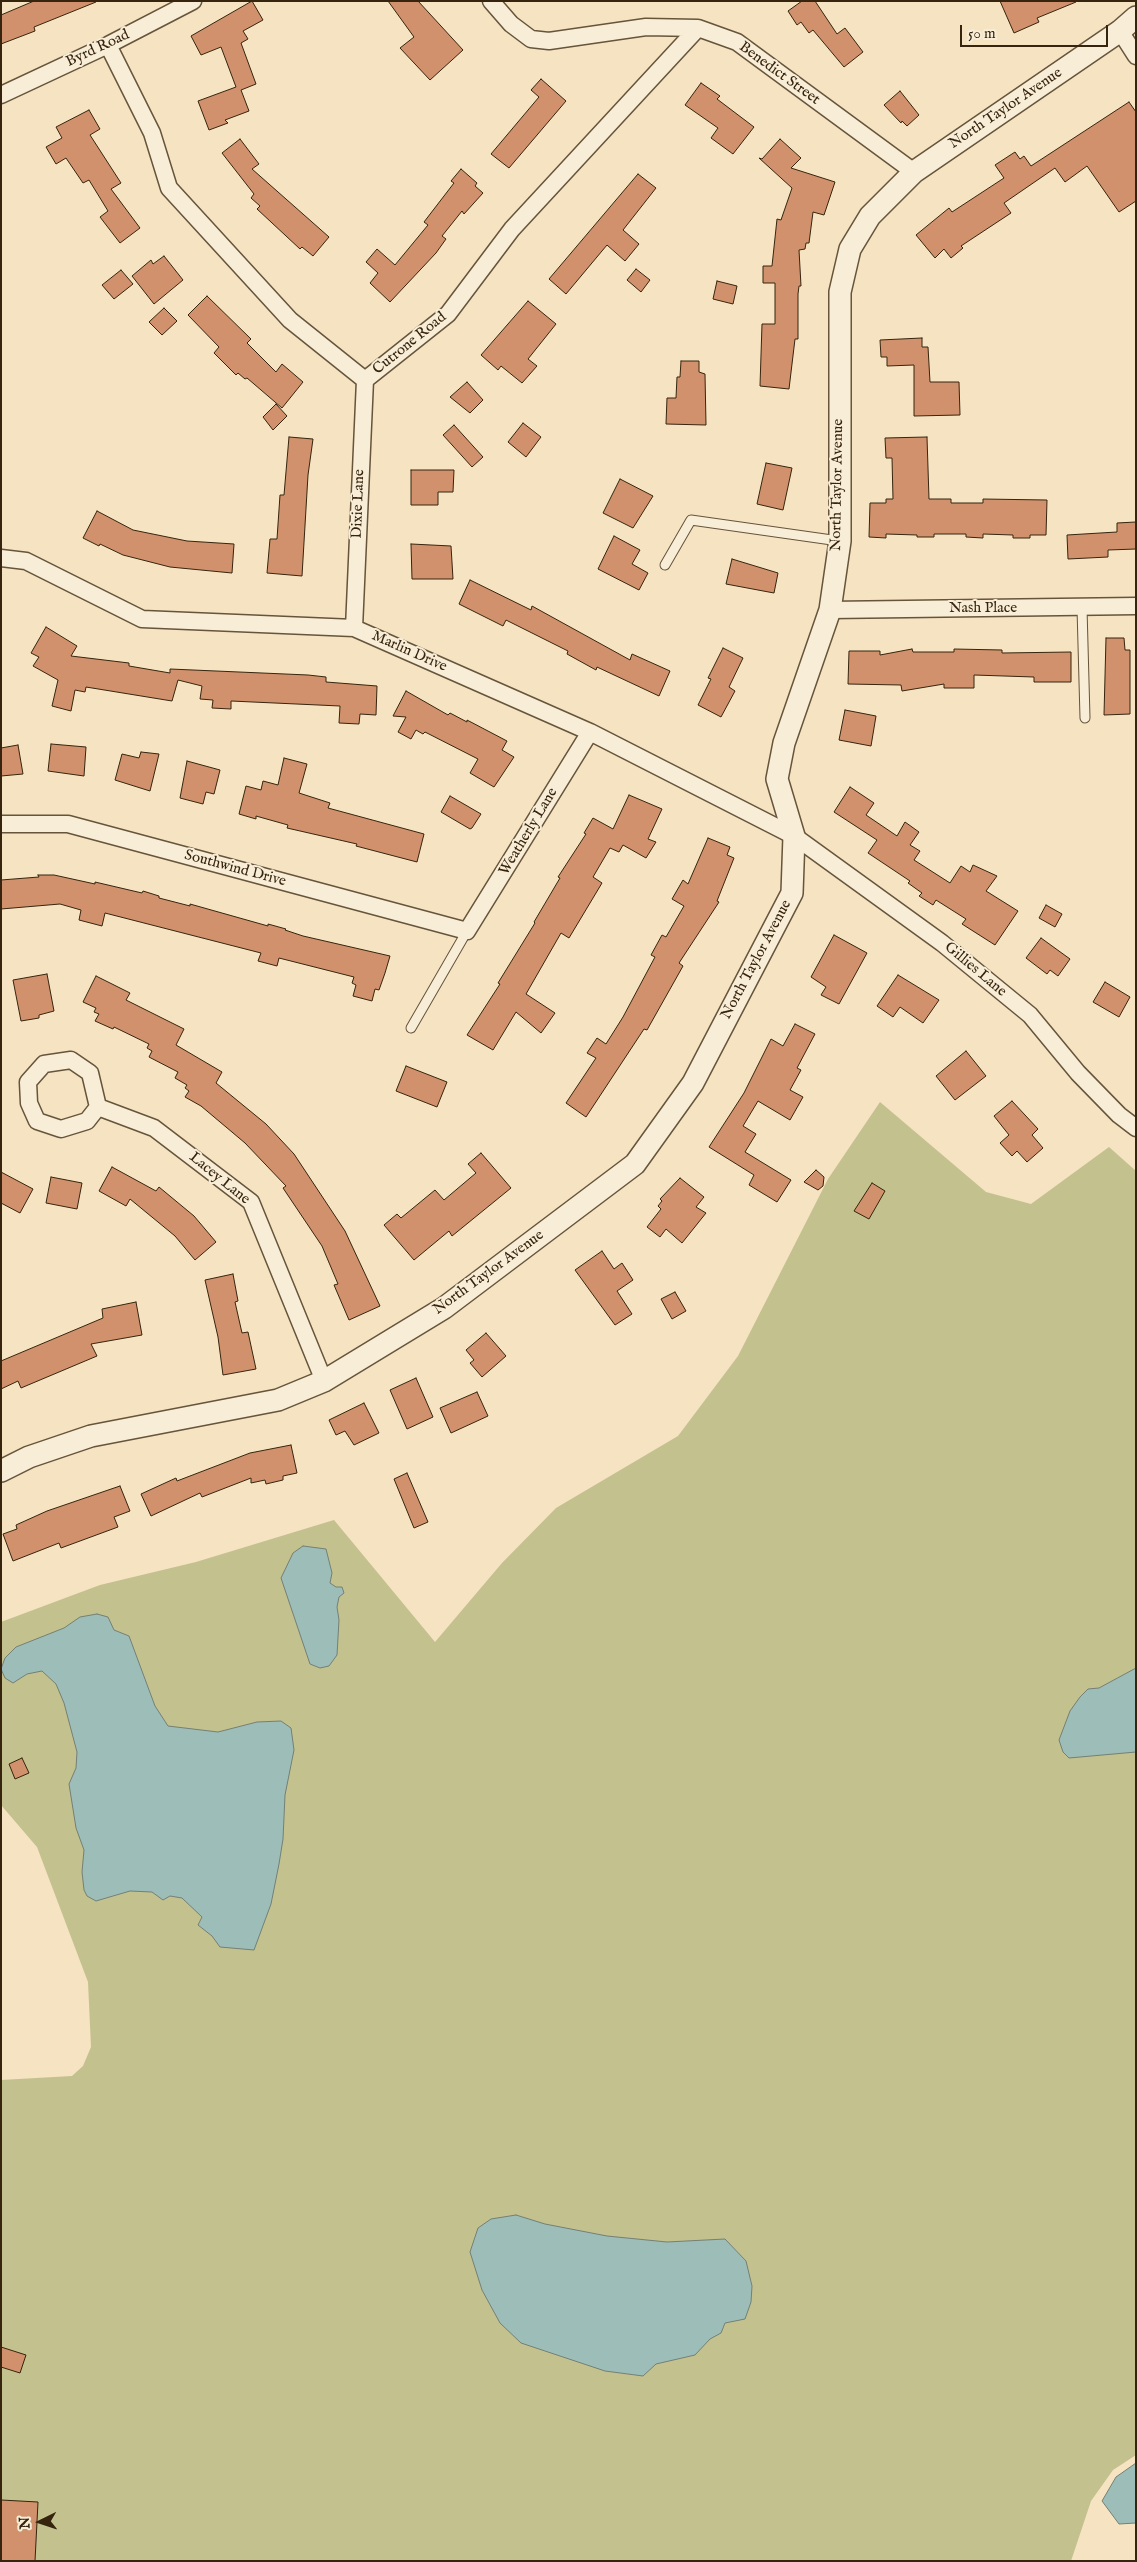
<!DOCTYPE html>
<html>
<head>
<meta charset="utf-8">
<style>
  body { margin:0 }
  #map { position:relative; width:1137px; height:2562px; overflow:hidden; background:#f5e3c1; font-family:"IM FELL English",serif }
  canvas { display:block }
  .frame { position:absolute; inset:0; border:2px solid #36240e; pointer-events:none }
  .north { position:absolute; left:15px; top:2497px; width:50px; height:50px; -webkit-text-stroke:4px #f8edd7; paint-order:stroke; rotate:266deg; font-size:14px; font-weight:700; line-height:20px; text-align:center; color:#36240e }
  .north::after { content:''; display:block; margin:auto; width:18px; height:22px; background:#36240e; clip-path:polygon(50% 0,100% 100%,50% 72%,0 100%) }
  .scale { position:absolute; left:960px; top:25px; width:148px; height:22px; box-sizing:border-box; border:2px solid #36240e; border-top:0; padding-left:6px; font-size:15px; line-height:18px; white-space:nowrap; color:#36240e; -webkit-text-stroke:4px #f8edd7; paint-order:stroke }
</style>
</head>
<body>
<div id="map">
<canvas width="1137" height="2562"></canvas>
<div class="frame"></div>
<div class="north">N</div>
<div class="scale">50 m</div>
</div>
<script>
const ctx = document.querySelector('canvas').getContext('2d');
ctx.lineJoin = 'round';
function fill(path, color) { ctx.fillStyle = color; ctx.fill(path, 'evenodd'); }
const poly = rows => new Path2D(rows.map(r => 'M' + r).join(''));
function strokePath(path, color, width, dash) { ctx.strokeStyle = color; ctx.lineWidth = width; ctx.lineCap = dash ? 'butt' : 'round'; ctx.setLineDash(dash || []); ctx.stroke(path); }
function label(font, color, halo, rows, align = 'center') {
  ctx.font = font + ' "IM FELL English",serif'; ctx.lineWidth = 4; ctx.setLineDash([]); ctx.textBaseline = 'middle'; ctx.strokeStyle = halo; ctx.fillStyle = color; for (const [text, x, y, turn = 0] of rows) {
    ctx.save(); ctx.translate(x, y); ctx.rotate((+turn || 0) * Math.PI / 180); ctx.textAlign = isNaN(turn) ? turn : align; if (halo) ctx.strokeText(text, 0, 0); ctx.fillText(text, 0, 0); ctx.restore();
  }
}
fill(poly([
  [880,1102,986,1192,1031,1204,1109,1147,1136,1171,1136,2455,1113,2470,1091,2501,1071,2561,1,2561,1,2080,72,2076,83,2066,91,2047,88,1982,37,1847,1,1805,1,1622,100,1585,196,1562,334,1520,435,1642,502,1563,556,1508,678,1436,738,1356,828,1179]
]), '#c3c18e');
const water = poly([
  [303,1546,326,1549,332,1573,330,1583,336,1587,342,1587,344,1593,339,1597,337,1607,339,1620,337,1655,329,1666,320,1668,310,1664,281,1578,293,1553,303,1546],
  [97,1614,108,1617,114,1630,129,1636,155,1706,168,1726,218,1732,257,1722,281,1721,291,1728,294,1750,285,1795,283,1839,279,1864,271,1904,254,1950,220,1947,212,1936,198,1925,202,1917,182,1898,170,1896,163,1900,152,1892,130,1891,96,1901,87,1896,84,1890,82,1872,84,1850,76,1828,69,1784,76,1768,77,1752,64,1703,56,1684,42,1671,27,1674,13,1683,5,1678,1,1669,5,1658,16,1647,64,1628,80,1617,97,1614],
  [1136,1668,1136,1752,1069,1758,1063,1752,1059,1740,1070,1711,1080,1697,1088,1689,1099,1688,1136,1668],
  [516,2215,545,2224,607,2236,667,2242,725,2239,746,2261,752,2286,751,2302,745,2319,725,2323,721,2333,710,2339,695,2355,656,2364,643,2376,605,2371,521,2343,500,2323,482,2290,470,2252,478,2228,491,2219,516,2215],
  [1136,2463,1136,2523,1119,2524,1102,2501,1116,2477,1136,2463]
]);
fill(water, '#9dbdb9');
strokePath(water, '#748075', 1);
const building = poly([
  [34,1,96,1,96,2,34,27,35,31,1,44,1,15,34,1],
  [252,1,263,20,243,31,248,39,241,43,256,84,241,90,249,111,225,120,228,123,209,130,198,101,236,87,221,47,201,55,191,36,252,1],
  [388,1,418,1,463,50,430,80,400,48,414,37,388,1],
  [802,1,815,1,837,34,845,28,863,52,844,67,813,30,809,33,801,22,797,25,788,11,802,1],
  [1000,1,1076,1,1076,2,1037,18,1039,22,1014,33,1000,1],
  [541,79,566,101,509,168,491,154,539,97,531,90,541,79],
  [701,83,720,96,717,99,754,127,733,154,711,138,718,128,685,105,701,83],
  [900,91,919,115,907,126,902,121,901,123,884,105,900,91],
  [1129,102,1136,112,1136,201,1119,212,1087,166,1065,182,1055,168,1004,203,1011,213,961,246,963,248,951,258,944,249,935,258,916,235,949,208,952,212,1004,178,995,165,1015,152,1020,159,1024,156,1031,166,1129,102],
  [89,110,100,129,90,135,121,183,111,189,140,228,120,243,100,217,108,211,89,180,83,183,66,158,56,164,46,147,62,138,56,127,89,110],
  [240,139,259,164,252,169,329,237,313,256,302,247,300,249,257,209,260,206,251,198,254,194,222,153,240,139],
  [780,139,801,158,791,168,835,182,824,215,813,212,809,243,806,243,805,249,799,250,801,286,799,286,798,294,798,339,795,339,789,389,760,386,762,324,775,324,775,283,763,283,763,266,772,266,777,219,781,220,792,188,759,158,762,159,780,139],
  [461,169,477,183,475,186,483,193,464,214,462,211,442,236,446,239,436,253,390,302,370,283,378,273,366,262,377,249,395,265,428,225,424,222,454,183,451,181,461,169],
  [638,174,656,188,623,230,639,244,625,261,607,245,566,294,549,279,638,174],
  [164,256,183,280,154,304,132,276,151,260,153,264,164,256],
  [636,269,650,280,641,292,627,280,636,269],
  [121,270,133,284,114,299,102,285,121,270],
  [717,281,737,286,733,304,713,299,717,281],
  [207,296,251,339,247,343,276,372,282,364,303,382,282,408,247,378,245,379,238,373,236,375,214,353,219,347,188,315,207,296],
  [528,301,556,324,528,359,537,366,522,383,501,366,498,370,481,355,528,301],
  [164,308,177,321,162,335,149,322,164,308],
  [922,338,922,347,928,347,930,382,959,382,960,415,914,416,914,365,887,366,887,357,881,357,880,340,922,338],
  [681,361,699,361,699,372,705,374,706,425,666,424,667,398,676,398,677,377,680,377,681,361],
  [467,382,483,400,470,413,450,397,467,382],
  [276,404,287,416,273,430,263,417,276,404],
  [523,423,541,437,526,457,508,442,523,423],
  [454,425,483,457,472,467,443,435,454,425],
  [289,437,313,439,308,475,302,576,267,573,270,539,277,539,280,495,284,495,289,437],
  [927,437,929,499,951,499,951,503,983,503,983,499,1047,500,1046,535,1030,535,1030,538,1013,538,1013,535,983,534,983,538,966,537,966,534,934,534,934,537,917,537,917,535,886,534,886,538,869,537,870,503,886,503,886,499,893,499,892,458,886,458,885,438,927,437],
  [766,463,792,468,783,510,757,504,766,463],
  [411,470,454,470,453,492,438,492,438,505,411,505,411,470],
  [620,479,653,496,633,528,603,513,620,479],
  [97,511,133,530,187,541,234,544,232,573,170,567,123,555,100,544,99,546,83,538,97,511],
  [1136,522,1136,549,1108,550,1108,557,1068,559,1067,535,1117,532,1117,523,1136,522],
  [614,536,640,550,632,564,648,573,639,590,598,569,614,536],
  [411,544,451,546,453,579,412,579,411,544],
  [732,559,778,573,774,593,726,584,732,559],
  [470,580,531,610,532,606,630,660,632,654,670,671,659,696,597,667,596,670,567,654,568,651,506,620,503,626,459,604,470,580],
  [46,627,77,646,71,656,129,663,129,666,170,673,170,669,308,675,326,677,326,682,377,686,376,715,360,714,359,724,339,723,340,706,231,701,231,709,212,708,213,700,200,699,202,686,178,680,172,701,86,687,85,692,75,690,71,711,52,706,58,680,33,666,39,657,31,653,46,627],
  [1106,638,1124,638,1125,650,1130,650,1130,714,1104,715,1106,638],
  [723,648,743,658,729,687,735,691,721,717,698,705,711,679,708,678,723,648],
  [912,649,913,652,954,652,954,649,1002,650,1002,653,1071,652,1071,682,1034,682,1034,677,974,675,974,688,944,688,944,684,902,691,901,685,848,684,849,651,880,651,880,655,912,649],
  [406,691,448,715,450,713,467,722,467,720,507,741,502,750,514,757,494,787,470,773,478,759,425,732,423,734,416,730,411,739,398,732,406,717,393,716,406,691],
  [845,710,876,716,871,746,839,740,845,710],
  [51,744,86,747,84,776,48,771,51,744],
  [18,745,23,774,1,776,1,748,18,745],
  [141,752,159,754,150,791,115,780,122,754,139,758,141,752],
  [284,758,307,764,299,793,330,803,328,808,424,834,417,862,356,846,357,844,287,828,288,825,256,816,256,819,239,814,246,786,261,790,263,781,278,785,284,758],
  [187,761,220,770,214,794,206,792,203,804,180,798,187,761],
  [850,787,874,803,866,815,897,836,905,822,919,832,910,845,920,851,914,860,950,883,961,866,970,872,973,865,997,876,986,891,1018,911,995,945,962,924,966,919,936,900,933,905,919,896,922,893,908,883,910,881,868,853,877,840,834,812,850,787],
  [629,795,662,809,648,839,656,842,646,858,623,845,619,852,610,848,593,877,602,883,569,938,561,933,526,994,555,1013,541,1033,516,1012,493,1050,467,1035,500,984,498,983,535,923,534,922,560,878,558,877,586,834,584,833,593,818,613,829,629,795],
  [450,796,481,814,472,828,470,829,441,812,450,796],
  [708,838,730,847,727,855,734,858,717,901,719,902,679,963,683,966,647,1030,644,1029,586,1117,566,1103,596,1058,587,1053,597,1038,606,1044,623,1017,655,957,651,955,662,935,666,937,684,906,672,899,683,880,688,884,708,838],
  [38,875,54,875,95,884,95,882,142,893,143,891,159,896,159,898,190,906,190,904,268,926,268,924,286,929,285,930,303,936,390,956,385,973,379,990,375,989,372,1001,353,996,356,985,352,983,354,977,279,958,277,966,258,961,261,953,105,913,102,926,79,920,81,910,60,904,1,909,1,880,39,877,38,875],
  [1046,905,1062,914,1055,927,1039,918,1046,905],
  [834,935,867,953,839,1004,821,995,826,987,811,977,834,935],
  [1041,938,1070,959,1058,976,1050,970,1047,974,1026,958,1041,938],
  [47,974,54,1011,39,1015,39,1018,21,1021,13,980,47,974],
  [898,975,939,1000,923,1023,900,1007,893,1017,877,1006,898,975],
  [96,976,130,993,126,1000,184,1029,176,1045,222,1072,216,1083,266,1124,294,1154,345,1231,380,1306,349,1320,334,1285,338,1284,322,1246,283,1188,286,1186,245,1143,201,1106,185,1097,189,1091,185,1088,187,1085,175,1078,178,1072,149,1057,152,1051,147,1048,149,1044,114,1027,113,1029,95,1021,99,1014,94,1012,96,1008,83,1002,96,976],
  [1105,982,1130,997,1119,1017,1093,1002,1105,982],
  [795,1024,815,1034,797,1068,801,1070,790,1090,803,1097,790,1120,758,1101,743,1126,756,1134,745,1152,791,1180,777,1202,749,1185,754,1175,709,1147,744,1093,771,1039,783,1046,795,1024],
  [966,1051,986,1076,955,1100,936,1076,966,1051],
  [406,1066,447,1082,437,1107,396,1091,406,1066],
  [1012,1101,1038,1129,1032,1135,1043,1148,1027,1162,1017,1151,1012,1156,1000,1143,1009,1135,994,1116,1012,1101],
  [481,1153,511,1188,452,1236,449,1231,414,1260,384,1225,397,1214,401,1218,435,1190,444,1200,476,1173,468,1164,481,1153],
  [112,1167,156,1191,159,1187,194,1216,216,1242,195,1260,175,1236,130,1199,126,1206,99,1191,112,1167],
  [816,1170,824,1177,823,1186,818,1190,804,1182,816,1170],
  [1,1172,33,1189,20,1213,1,1203,1,1172],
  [51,1177,82,1183,77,1209,46,1203,51,1177],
  [680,1178,704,1197,696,1207,706,1213,682,1243,666,1229,660,1237,647,1227,661,1209,658,1206,662,1201,660,1199,680,1178],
  [872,1183,885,1191,869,1219,854,1211,872,1183],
  [602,1251,614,1269,622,1263,633,1280,617,1291,632,1314,615,1325,575,1270,602,1251],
  [233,1274,238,1301,235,1302,242,1333,248,1332,256,1369,223,1375,218,1337,205,1280,233,1274],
  [675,1292,686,1311,672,1319,661,1299,675,1292],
  [136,1302,142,1335,91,1344,97,1356,21,1388,18,1381,1,1389,1,1361,103,1318,102,1309,136,1302],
  [486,1333,506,1356,482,1377,470,1363,474,1360,466,1350,486,1333],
  [416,1378,433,1417,407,1429,390,1390,416,1378],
  [477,1392,488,1416,451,1433,440,1408,477,1392],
  [364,1403,379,1433,354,1445,345,1431,336,1435,329,1420,364,1403],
  [291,1445,297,1473,283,1476,283,1480,266,1484,265,1480,251,1483,251,1478,202,1497,200,1493,151,1516,141,1494,176,1478,177,1481,250,1453,291,1445],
  [407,1473,428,1522,414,1528,394,1479,407,1473],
  [120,1486,130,1511,114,1517,118,1527,61,1548,59,1543,13,1561,3,1534,17,1529,16,1525,47,1511,120,1486],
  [22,1758,29,1773,15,1779,9,1764,22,1758],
  [1,2347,26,2355,20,2373,1,2367,1,2347],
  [1,2500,38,2502,35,2561,1,2561,1,2500]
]);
fill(building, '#d0916c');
strokePath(building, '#36240e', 1);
const service = poly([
  [665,565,691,520,839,541],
  [1082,608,1085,718],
  [411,1028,467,931]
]);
const minor = poly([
  [491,1,511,24,531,39,549,41,646,27,698,28,737,42,914,172],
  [1120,31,1136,56],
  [108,45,152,133,169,188,290,320,365,380],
  [1,95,108,45,193,1],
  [365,380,448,314,512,229,698,28],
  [1,558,26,561,142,619,354,628,590,732,794,836,942,943,1030,1015,1078,1073,1119,1115,1136,1128],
  [830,610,1136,606],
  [354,628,365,380],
  [1,824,68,824,467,931,590,732],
  [98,1107,90,1073,71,1060,44,1064,28,1082,29,1103,37,1121,61,1129,87,1121,98,1107,154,1128,251,1202,324,1381]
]);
const tertiary = poly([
  [1,1471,29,1457,91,1436,278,1400,324,1381,444,1308,635,1164,693,1083,792,893,794,836,777,779,784,743,830,610,840,541,840,292,850,249,870,216,914,172,1120,31,1136,17]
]);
strokePath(service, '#66543b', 11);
strokePath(minor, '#66543b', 19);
strokePath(tertiary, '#66543b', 24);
strokePath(service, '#f8edd7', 9);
strokePath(minor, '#f8edd7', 16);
strokePath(tertiary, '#f8edd7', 21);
label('15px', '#36240e', '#f8edd7', [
  ["Byrd Road",98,49,-25],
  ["Benedict Street",779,74,36],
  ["North Taylor Avenue",1006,109,-34],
  ["Cutrone Road",410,344,-39],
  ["North Taylor Avenue",838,485,-89],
  ["Dixie Lane",359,504,-88],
  ["Nash Place",983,609],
  ["Marlin Drive",409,652,24],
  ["Weatherly Lane",529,832,-59],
  ["Southwind Drive",235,869,15],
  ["North Taylor Avenue",757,960,-62],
  ["Gillies Lane",975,970,40],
  ["Lacey Lane",219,1179,39],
  ["North Taylor Avenue",489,1273,-36]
]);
</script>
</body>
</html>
